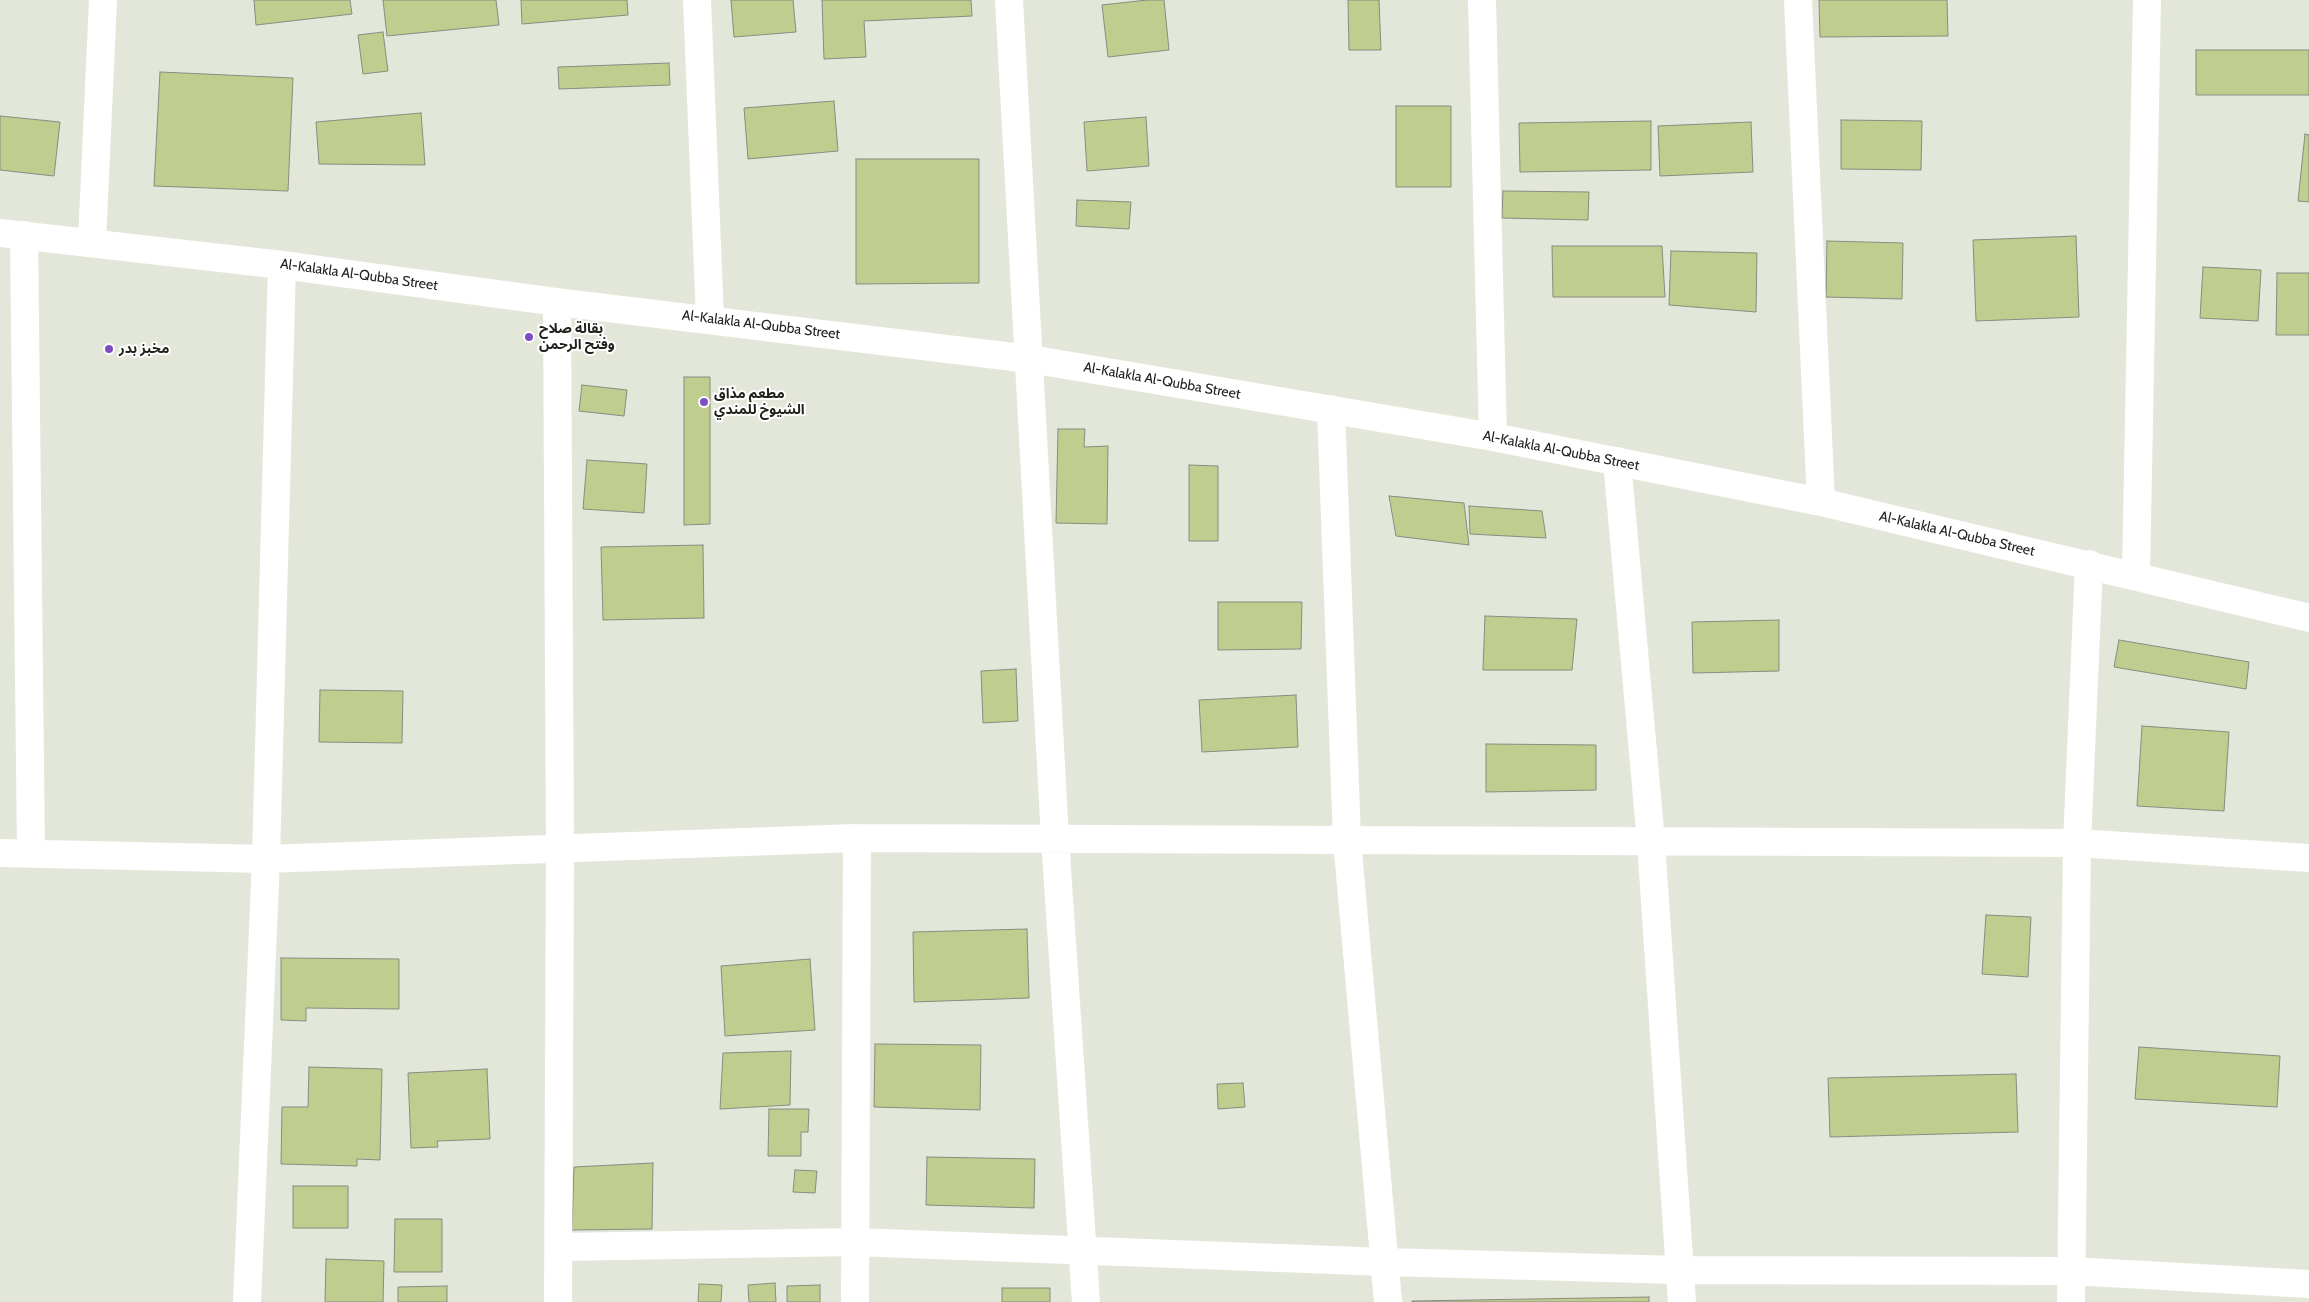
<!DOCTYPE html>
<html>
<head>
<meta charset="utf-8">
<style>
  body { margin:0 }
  canvas { display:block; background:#e3e7d9 }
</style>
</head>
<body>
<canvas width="2309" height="1302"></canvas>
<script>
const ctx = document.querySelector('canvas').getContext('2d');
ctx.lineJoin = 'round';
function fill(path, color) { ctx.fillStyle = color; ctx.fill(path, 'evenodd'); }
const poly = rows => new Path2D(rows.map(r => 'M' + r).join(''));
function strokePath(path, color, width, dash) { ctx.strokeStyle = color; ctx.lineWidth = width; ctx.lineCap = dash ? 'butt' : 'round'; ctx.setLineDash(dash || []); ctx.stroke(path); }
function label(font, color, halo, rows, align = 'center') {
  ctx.font = font + ' Cabin,"Noto Sans Arabic",sans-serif'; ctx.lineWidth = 4; ctx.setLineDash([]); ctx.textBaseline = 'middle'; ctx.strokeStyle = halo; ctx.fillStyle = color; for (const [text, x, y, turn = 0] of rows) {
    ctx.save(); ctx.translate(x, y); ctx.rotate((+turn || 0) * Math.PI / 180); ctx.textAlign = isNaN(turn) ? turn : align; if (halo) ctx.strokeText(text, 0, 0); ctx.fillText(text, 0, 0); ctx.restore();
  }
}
const building = poly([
  [254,0,350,0,352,14,256,25,254,0],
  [383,0,496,0,499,25,387,36,383,0],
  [521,0,627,0,628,15,522,24,521,0],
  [731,0,793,0,796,32,734,37,731,0],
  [822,0,971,0,972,16,864,21,866,57,824,59,822,0],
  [1147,0,1164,0,1169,50,1108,57,1102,5,1147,0],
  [1348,0,1379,0,1381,50,1349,50,1348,0],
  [1819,0,1947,0,1948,36,1820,37,1819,0],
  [383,32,388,71,363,74,358,35,383,32],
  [2196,50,2309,50,2309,95,2196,95,2196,50],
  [669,63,670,85,559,89,558,67,669,63],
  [160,72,293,78,288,191,154,186,160,72],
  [834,101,838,151,748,159,744,108,834,101],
  [1396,106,1451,106,1451,187,1396,187,1396,106],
  [421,113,425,165,319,164,316,122,421,113],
  [0,116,60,122,54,176,0,170,0,116],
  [1146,117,1149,166,1087,171,1084,122,1146,117],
  [1841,120,1922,121,1921,170,1841,169,1841,120],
  [1651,121,1651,170,1520,172,1519,123,1651,121],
  [1751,122,1753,172,1660,176,1658,126,1751,122],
  [2305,134,2309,135,2309,202,2298,201,2305,134],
  [856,159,979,159,979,283,856,284,856,159],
  [1503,191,1589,192,1588,220,1502,218,1503,191],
  [1077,200,1131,202,1129,229,1076,226,1077,200],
  [2076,236,2079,317,1976,321,1973,240,2076,236],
  [1827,241,1903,243,1902,299,1826,297,1827,241],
  [1552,246,1662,246,1665,297,1553,297,1552,246],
  [1671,251,1757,253,1756,312,1669,305,1671,251],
  [2203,267,2261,270,2258,321,2200,318,2203,267],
  [2277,273,2309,273,2309,335,2276,335,2277,273],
  [684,377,710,377,710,524,684,525,684,377],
  [582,385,627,390,624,416,579,411,582,385],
  [1058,429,1085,429,1084,447,1108,446,1107,524,1056,523,1058,429],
  [587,460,647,464,644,513,583,509,587,460],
  [1189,465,1218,466,1218,541,1189,541,1189,465],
  [1389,496,1464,503,1469,545,1396,536,1389,496],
  [1469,506,1542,511,1546,538,1470,534,1469,506],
  [703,545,704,618,603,620,601,547,703,545],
  [1218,602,1302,602,1301,649,1218,650,1218,602],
  [1485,616,1577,619,1572,670,1483,670,1485,616],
  [1779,620,1779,671,1693,673,1692,622,1779,620],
  [2119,640,2249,662,2246,689,2114,667,2119,640],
  [1016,669,1018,721,983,723,981,671,1016,669],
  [320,690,403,691,402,743,319,742,320,690],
  [1296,695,1298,747,1202,752,1199,700,1296,695],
  [2142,726,2229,732,2224,811,2137,806,2142,726],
  [1486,744,1596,745,1596,790,1486,792,1486,744],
  [1986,915,2031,917,2028,977,1982,974,1986,915],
  [1027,929,1029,998,914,1002,913,932,1027,929],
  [281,958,399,959,399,1009,306,1008,306,1021,281,1020,281,958],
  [810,959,815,1030,725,1036,721,966,810,959],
  [875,1044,981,1045,980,1110,874,1107,875,1044],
  [2139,1047,2280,1056,2277,1107,2135,1099,2139,1047],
  [791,1051,790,1105,720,1109,723,1053,791,1051],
  [309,1067,382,1069,380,1160,357,1159,357,1166,281,1164,282,1107,308,1107,309,1067],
  [487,1069,490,1139,437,1141,438,1147,411,1148,408,1073,487,1069],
  [2016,1074,2018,1132,1830,1137,1828,1078,2016,1074],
  [1243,1083,1245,1107,1218,1109,1217,1084,1243,1083],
  [769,1109,809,1109,808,1132,801,1132,801,1156,768,1156,769,1109],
  [927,1157,1035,1159,1034,1208,926,1205,927,1157],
  [653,1163,652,1229,572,1230,574,1167,653,1163],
  [795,1170,817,1171,815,1193,793,1192,795,1170],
  [293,1186,348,1186,348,1228,293,1228,293,1186],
  [395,1219,442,1219,442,1272,394,1272,395,1219],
  [326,1259,384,1261,383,1302,325,1302,326,1259],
  [775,1283,776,1302,749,1302,748,1285,775,1283],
  [699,1284,722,1285,721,1302,698,1302,699,1284],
  [820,1285,820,1302,787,1302,787,1286,820,1285],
  [447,1286,447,1302,398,1302,398,1287,447,1286],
  [1002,1288,1050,1288,1050,1302,1002,1302,1002,1288],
  [1649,1297,1649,1302,1412,1302,1412,1301,1649,1297]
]);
fill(building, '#bfcd8e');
strokePath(building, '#898c80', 1);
strokePath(poly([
  [697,0,710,319],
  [1009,0,1055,838,1086,1302],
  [1482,0,1493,437],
  [1798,0,1821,502],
  [0,233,282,265,557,302,1030,359,1493,437,1821,502,2309,618],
  [24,235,31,853],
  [92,242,103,0],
  [557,302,560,849,558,1302],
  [1331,409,1347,840,1388,1302],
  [1617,461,1651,842,1682,1302],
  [2136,576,2147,0],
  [0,853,266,859,857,838,2077,843,2309,858],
  [560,1247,855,1242,1386,1262,1679,1270,2071,1271,2309,1284],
  [247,1302,266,859,282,265],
  [855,1302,857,838],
  [2071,1302,2077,843,2089,564]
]), '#fff', 28);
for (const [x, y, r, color] of [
  [529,337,5,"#7e4dc5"],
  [109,349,5,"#7e4dc5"],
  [704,402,5,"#7e4dc5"]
]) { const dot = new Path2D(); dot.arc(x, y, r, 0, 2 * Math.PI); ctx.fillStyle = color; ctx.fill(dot); strokePath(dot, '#fff', 2); }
label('14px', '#21221d', '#fff', [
  ["Al-Kalakla Al-Qubba Street",359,275,8],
  ["Al-Kalakla Al-Qubba Street",761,325,7],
  ["Al-Kalakla Al-Qubba Street",1162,381,10],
  ["Al-Kalakla Al-Qubba Street",1561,451,11],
  ["Al-Kalakla Al-Qubba Street",1957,534,13]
]);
label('bold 14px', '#21221d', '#fff', [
  ["بقالة صلاح",539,329],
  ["وفتح الرحمن",539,345],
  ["مخبز بدر",119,349],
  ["مطعم مذاق",714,394],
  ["الشيوخ للمندي",714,410]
], 'left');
</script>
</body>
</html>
